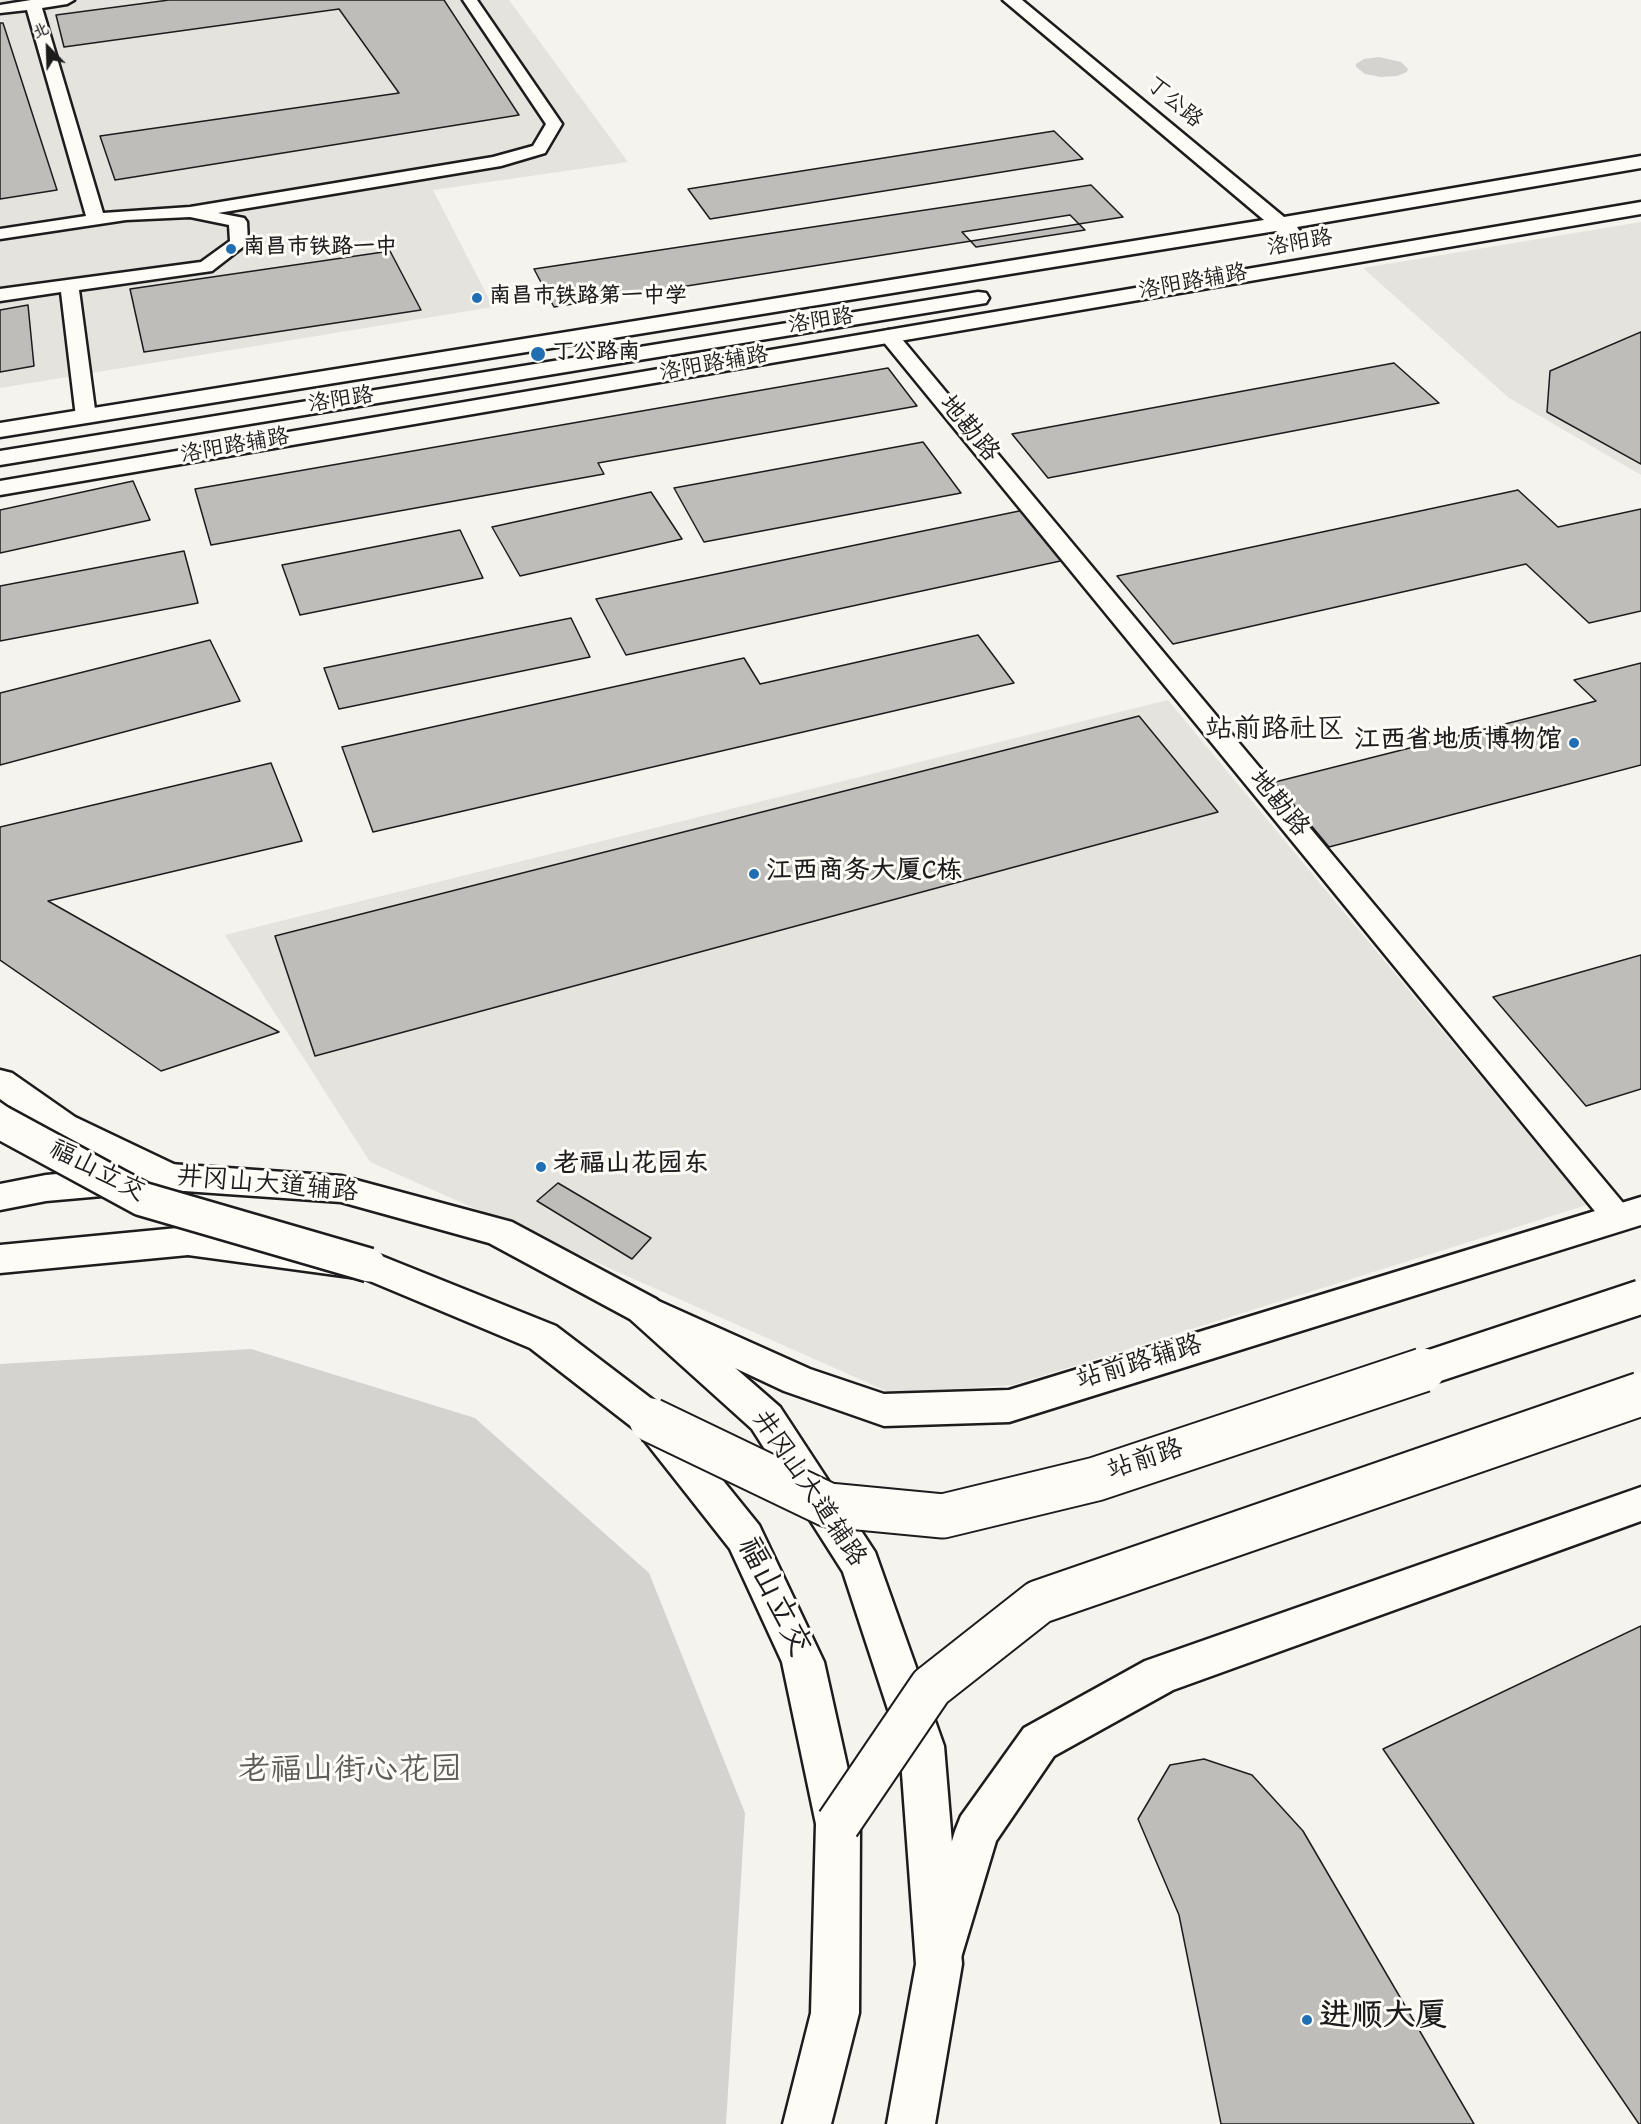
<!DOCTYPE html>
<html>
<head>
<meta charset="utf-8">
<style>
  body { margin:0 }
  #map { position:relative; width:1641px; height:2124px; overflow:hidden; background:#f4f3ee; font-family:"Indie Flower","LXGW WenKai TC",sans-serif }
  canvas { display:block }
  .north { position:absolute; left:18px; top:18px; width:60px; height:60px; -webkit-text-stroke:4px #fdfcf7; paint-order:stroke; rotate:337deg; font-size:16px; font-weight:700; line-height:24px; text-align:center; color:#1c1c1c }
  .north::after { content:''; display:block; margin:auto; width:21px; height:27px; background:#1c1c1c; clip-path:polygon(50% 0,100% 100%,50% 72%,0 100%) }
</style>
</head>
<body>
<div id="map">
<canvas width="1641" height="2124"></canvas>
<div class="north">北</div>
</div>
<script>
const ctx = document.querySelector('canvas').getContext('2d');
ctx.lineJoin = 'round';
function fill(path, color) { ctx.fillStyle = color; ctx.fill(path, 'evenodd'); }
const poly = rows => new Path2D(rows.map(r => 'M' + r).join(''));
function strokePath(path, color, width, dash) { ctx.strokeStyle = color; ctx.lineWidth = width; ctx.lineCap = dash ? 'butt' : 'round'; ctx.setLineDash(dash || []); ctx.stroke(path); }
function label(font, color, halo, rows, align = 'center') {
  ctx.font = font + ' "Indie Flower","LXGW WenKai TC",sans-serif'; ctx.lineWidth = 6; ctx.setLineDash([]); ctx.textBaseline = 'middle'; ctx.strokeStyle = halo; ctx.fillStyle = color; for (const [text, x, y, turn = 0] of rows) {
    ctx.save(); ctx.translate(x, y); ctx.rotate((+turn || 0) * Math.PI / 180); ctx.textAlign = isNaN(turn) ? turn : align; if (halo) ctx.strokeText(text, 0, 0); ctx.fillText(text, 0, 0); ctx.restore();
  }
}
fill(poly([
  [0,0,509,0,628,162,433,190,493,307,0,388],
  [1641,222,1641,475,1509,398,1363,268],
  [1168,700,1587,1205,1013,1385,891,1393,370,1162,225,935]
]), '#e4e3de');
fill(poly([
  [1379,57,1401,62,1408,69,1407,72,1397,76,1381,77,1365,74,1356,67,1356,64,1364,59],
  [251,1349,475,1418,649,1573,745,1813,726,2124,0,2124,0,1364]
]), '#d4d3cf');
const building = poly([
  [169,0,444,0,519,115,115,180,100,136,399,93,339,9,64,47,56,15,169,0],
  [0,23,3,23,57,190,0,199,0,23],
  [1054,131,1083,159,710,219,688,189,1054,131],
  [1091,185,1123,217,554,307,534,269,1091,185],
  [1070,215,1085,230,976,247,962,232,1070,215],
  [390,251,421,310,144,352,130,289,390,251],
  [28,305,34,366,0,372,0,310,28,305],
  [1641,332,1641,464,1547,412,1550,371,1641,332],
  [1394,363,1439,403,1048,478,1012,434,1394,363],
  [888,368,917,406,598,463,604,474,211,545,195,489,888,368],
  [923,442,961,493,704,542,674,488,923,442],
  [133,481,150,520,0,553,0,510,133,481],
  [1518,490,1558,527,1641,509,1641,611,1589,623,1526,564,1173,644,1117,576,1518,490],
  [651,492,682,539,520,576,492,527,651,492],
  [1024,510,1065,560,626,655,596,599,1024,510],
  [460,530,483,578,300,615,282,565,460,530],
  [184,551,198,603,0,641,0,586,184,551],
  [571,618,590,657,339,709,324,668,571,618],
  [978,635,1014,683,373,832,342,747,744,658,760,684,978,635],
  [210,640,240,701,0,765,0,693,210,640],
  [1641,663,1641,765,1329,847,1275,782,1596,701,1574,680,1641,663],
  [1139,716,1218,812,315,1056,275,936,1139,716],
  [271,763,302,841,48,901,279,1032,161,1071,0,960,0,827,271,763],
  [1641,955,1641,1089,1586,1106,1493,997,1641,955],
  [558,1183,651,1238,632,1259,537,1201,558,1183],
  [1641,1626,1641,2124,1639,2124,1383,1749,1641,1626],
  [1204,1759,1252,1775,1303,1831,1474,2124,1221,2124,1179,1915,1138,1819,1170,1765,1204,1759]
]);
fill(building, '#bebdba');
strokePath(building, '#1c1c1c', 1.5);
const lane = poly([
  [74,0,67,4,42,8,103,213,190,207,493,157,533,146,546,124,463,0,477,0,562,124,545,153,501,166,218,213,244,218,247,222,248,243,212,271,79,290,96,417,93,421,79,421,76,417,61,292,0,301,0,289,201,262,230,241,229,225,190,217,126,220,0,239,0,229,86,216,27,10,0,13,0,5,31,0,74,0],
  [889,330,896,332,1629,1210,1633,1218,1629,1226,1618,1230,1607,1226,882,340,879,336,882,332,889,330]
]);
const secondary = poly([
  [1003,0,1022,0,1284,217,1641,156,1641,168,1297,227,1301,233,1298,237,1291,239,1284,237,1276,231,0,437,0,423,1264,220,1003,0],
  [1641,202,1641,214,0,495,0,481,1641,202],
  [978,292,986,293,989,298,986,303,0,465,0,451,978,292],
  [0,1070,12,1073,75,1117,182,1168,187,1177,182,1186,170,1190,158,1186,51,1135,0,1099,0,1070],
  [1641,1197,1641,1225,1009,1422,884,1426,784,1391,641,1324,636,1314,641,1304,654,1299,810,1369,884,1394,1009,1390,1641,1197],
  [188,1227,369,1251,556,1326,665,1409,759,1525,824,1662,860,1824,859,2013,831,2124,783,2124,811,2013,816,1824,782,1662,730,1549,637,1431,530,1348,365,1279,188,1255,0,1273,0,1245,188,1227],
  [1641,1487,1641,1521,1173,1690,1054,1756,996,1841,960,1961,944,1968,928,1961,921,1945,955,1831,961,1816,1024,1728,1145,1661,1641,1487]
]);
const primary = poly([
  [170,1164,341,1176,512,1222,656,1299,780,1407,875,1552,944,1746,962,1964,935,2124,887,2124,916,1964,900,1746,843,1572,752,1429,630,1319,489,1243,341,1202,170,1190,46,1201,0,1210,0,1184,46,1175,170,1164]
]);
strokePath(lane, '#1c1c1c', 5);
strokePath(secondary, '#1c1c1c', 5);
strokePath(primary, '#1c1c1c', 5);
fill(lane, '#fdfcf7');
fill(secondary, '#fdfcf7');
fill(primary, '#fdfcf7');
const secondaryBridgeFar1 = poly([
  [0,1122,142,1199,369,1265],
  [1418,1371,1641,1297]
]);
const secondaryBridge = poly([
  [651,1420,828,1505,943,1516,1096,1479,1423,1370],
  [838,1824,931,1687,1039,1602,1641,1394]
]);
strokePath(secondaryBridgeFar1, '#1c1c1c', 38, []);
strokePath(secondaryBridge, '#1c1c1c', 47, []);
strokePath(secondaryBridgeFar1, '#fdfcf7', 33);
strokePath(secondaryBridge, '#fdfcf7', 43);
for (const [x, y, r, color] of [
  [231,249,6,"#1f6fb2"],
  [477,298,6,"#1f6fb2"],
  [538,354,8,"#1f6fb2"],
  [1574,743,6,"#1f6fb2"],
  [754,874,6,"#1f6fb2"],
  [541,1167,6,"#1f6fb2"],
  [1307,2020,6,"#1f6fb2"]
]) { const dot = new Path2D(); dot.arc(x, y, r, 0, 2 * Math.PI); ctx.fillStyle = color; ctx.fill(dot); strokePath(dot, '#fdfcf7', 2); }
label('22px', '#1c1c1c', '#fdfcf7', [
  ["丁公路",1173,104,40],
  ["洛阳路",1300,245,-10],
  ["洛阳路辅路",1193,284,-10],
  ["洛阳路",821,323,-9],
  ["洛阳路辅路",714,366,-10],
  ["洛阳路",341,402,-9],
  ["洛阳路辅路",235,448,-10]
]);
label('bold 22px', '#1c1c1c', '#fdfcf7', [
  ["南昌市铁路一中",243,249],
  ["南昌市铁路第一中学",489,298],
  ["丁公路南",552,354]
], 'left');
label('26px', '#1c1c1c', '#fdfcf7', [
  ["地勘路",967,430,50],
  ["地勘路",1277,805,50],
  ["福山立交",96,1173,27],
  ["井冈山大道辅路",267,1187,5],
  ["站前路辅路",1140,1365,-17],
  ["站前路",1146,1462,-18],
  ["井冈山大道辅路",807,1490,56]
]);
label('bold 26px', '#1c1c1c', '#fdfcf7', [
  ["江西省地质博物馆",1562,743,"right"],
  ["江西商务大厦C栋",766,874],
  ["老福山花园东",553,1167]
], 'left');
label('28px', '#1c1c1c', '#fdfcf7', [
  ["站前路社区",1275,732]
]);
label('32px', '#1c1c1c', '#fdfcf7', [
  ["福山立交",771,1598,64]
]);
label('32px', '#5c5c5b', '#fdfcf7', [
  ["老福山街心花园",350,1774]
]);
label('bold 32px', '#1c1c1c', '#fdfcf7', [
  ["进顺大厦",1319,2020]
], 'left');
</script>
</body>
</html>
